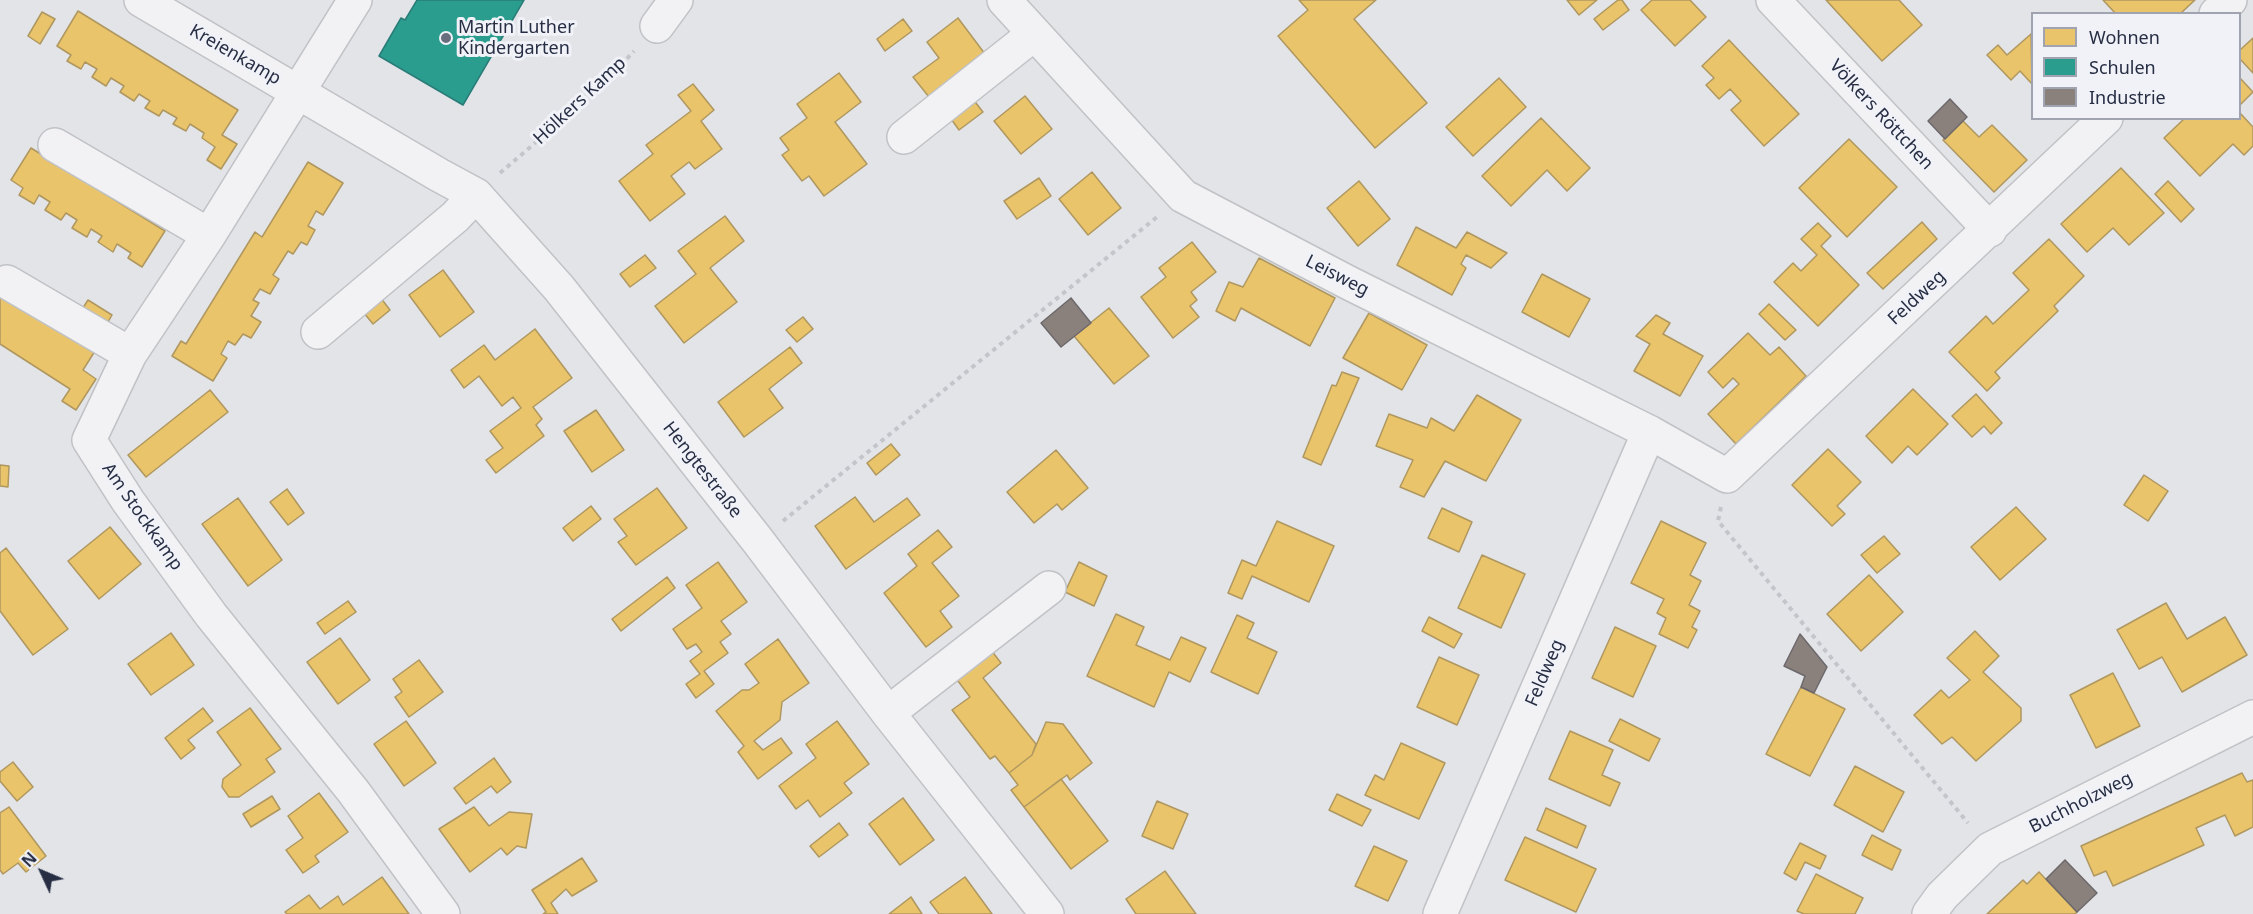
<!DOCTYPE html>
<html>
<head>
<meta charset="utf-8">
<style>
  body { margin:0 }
  #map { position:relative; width:2253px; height:914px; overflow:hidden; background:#e2e4e8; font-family:"Noto Sans",sans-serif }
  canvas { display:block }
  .legend { position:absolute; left:2031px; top:12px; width:210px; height:108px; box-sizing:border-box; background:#f0f2f8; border:2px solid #a0a4b0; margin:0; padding:8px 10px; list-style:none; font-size:18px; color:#272e44 }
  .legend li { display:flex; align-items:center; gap:12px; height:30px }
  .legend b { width:30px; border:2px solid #a0a4b0 }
  .north { position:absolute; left:12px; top:842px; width:60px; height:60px; -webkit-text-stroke:4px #f0f2f8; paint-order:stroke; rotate:314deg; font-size:16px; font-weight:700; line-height:24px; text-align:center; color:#272e44 }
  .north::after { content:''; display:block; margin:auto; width:21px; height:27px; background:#272e44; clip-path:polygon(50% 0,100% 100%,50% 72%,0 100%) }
</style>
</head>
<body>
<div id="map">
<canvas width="2253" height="914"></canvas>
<ul class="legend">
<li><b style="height:16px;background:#e9c46a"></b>Wohnen</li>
<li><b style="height:16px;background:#2a9d8f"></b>Schulen</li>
<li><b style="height:16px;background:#8a817c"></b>Industrie</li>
</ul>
<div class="north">N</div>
</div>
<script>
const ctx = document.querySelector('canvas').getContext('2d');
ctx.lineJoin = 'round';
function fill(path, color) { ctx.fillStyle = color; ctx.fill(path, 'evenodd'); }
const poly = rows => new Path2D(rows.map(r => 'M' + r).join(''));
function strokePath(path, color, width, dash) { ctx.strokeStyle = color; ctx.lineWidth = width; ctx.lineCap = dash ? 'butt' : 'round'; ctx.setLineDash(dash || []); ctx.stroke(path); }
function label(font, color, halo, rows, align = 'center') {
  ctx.font = font + ' "Noto Sans",sans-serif'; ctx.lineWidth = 6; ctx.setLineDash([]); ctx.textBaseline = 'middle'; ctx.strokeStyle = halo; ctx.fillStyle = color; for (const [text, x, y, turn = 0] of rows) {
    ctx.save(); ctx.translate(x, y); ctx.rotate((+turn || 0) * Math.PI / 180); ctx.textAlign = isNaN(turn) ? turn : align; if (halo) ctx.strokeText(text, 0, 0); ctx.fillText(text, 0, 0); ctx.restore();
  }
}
const homes = poly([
  [1299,0,1376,0,1354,19,1427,103,1375,148,1278,36,1308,10,1299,0],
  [1567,0,1597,0,1579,15,1567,0],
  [1618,0,1622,0,1629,10,1603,30,1594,19,1618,0],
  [1652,0,1690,0,1706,17,1675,46,1641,10,1652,0],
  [1826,0,1899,0,1922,25,1882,61,1826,0],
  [2103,0,2195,0,2180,14,2116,14,2103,0],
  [78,11,238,110,222,135,237,144,221,169,207,160,215,147,202,138,204,133,190,124,186,131,173,124,177,118,163,110,159,116,145,108,150,101,139,94,134,101,120,92,124,86,111,78,106,86,92,77,97,69,85,62,81,69,67,61,71,55,57,46,78,11],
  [42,12,55,19,40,44,28,36,42,12],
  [958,18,985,54,929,97,913,77,939,58,927,42,958,18],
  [903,19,912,31,885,51,877,39,903,19],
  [2031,34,2032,84,2020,71,2011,80,1987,55,1998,45,2007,55,2031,34],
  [2253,38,2253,73,2240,59,2240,50,2253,38],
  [1729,40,1799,114,1764,146,1731,110,1741,101,1730,89,1719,99,1706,85,1714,78,1702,66,1729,40],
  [839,73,861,102,835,122,867,164,824,196,809,176,802,181,782,155,789,150,780,138,807,118,797,104,839,73],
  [1499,78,1526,107,1473,156,1446,127,1499,78],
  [2240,78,2253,92,2241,104,2240,103,2240,78],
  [693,84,714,110,701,121,722,149,695,169,689,162,671,176,685,194,650,221,619,181,653,154,646,145,691,111,678,95,693,84],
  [1025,96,1052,129,1021,154,994,121,1025,96],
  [972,98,983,112,959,130,949,116,972,98],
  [2240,113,2253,127,2253,146,2244,155,2233,144,2200,176,2164,138,2185,118,2240,118,2240,113],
  [1541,118,1590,168,1567,191,1547,170,1511,206,1482,176,1541,118],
  [1963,121,1979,137,1992,125,2027,160,1994,192,1943,140,1963,121],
  [1849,139,1897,187,1847,237,1799,188,1849,139],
  [31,148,165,231,142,267,128,258,131,253,117,244,113,252,98,242,102,236,91,229,87,237,72,228,77,220,66,213,61,220,45,210,50,202,39,195,34,204,19,195,23,188,11,180,31,148],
  [308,162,343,183,323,215,316,211,308,226,315,230,307,245,301,242,293,254,288,251,273,275,279,279,270,294,260,289,253,300,259,303,251,316,261,322,251,338,243,334,235,345,228,341,221,354,227,358,213,381,172,356,181,341,186,344,255,232,262,237,308,162],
  [2121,168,2164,213,2129,245,2113,228,2087,252,2061,224,2121,168],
  [1092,172,1121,208,1088,235,1059,199,1092,172],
  [1039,178,1051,196,1017,219,1004,201,1039,178],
  [1359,181,1390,219,1358,246,1327,208,1359,181],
  [2168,181,2194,209,2181,222,2155,194,2168,181],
  [725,216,744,241,710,268,737,302,684,343,655,306,696,274,678,251,725,216],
  [1922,222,1937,239,1883,289,1867,273,1922,222],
  [1818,223,1831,236,1821,246,1859,285,1818,326,1774,282,1793,263,1801,271,1817,255,1801,239,1818,223],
  [1416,227,1456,248,1467,232,1507,253,1491,268,1466,255,1461,264,1466,268,1452,295,1397,265,1416,227],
  [2049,239,2084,276,2054,306,2058,311,1995,372,2000,378,1987,391,1949,352,1986,316,1993,324,2029,290,2013,273,2049,239],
  [1192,242,1216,272,1191,292,1197,300,1190,306,1199,317,1173,338,1141,297,1166,277,1159,268,1192,242],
  [645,255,656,268,630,287,620,274,645,255],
  [1259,258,1335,298,1310,346,1241,308,1235,321,1216,311,1229,282,1243,287,1259,258],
  [443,270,474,312,440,337,409,295,443,270],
  [1542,274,1590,299,1569,337,1522,312,1542,274],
  [377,293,390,310,373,324,359,307,377,293],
  [0,294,95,351,83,370,96,379,76,410,62,401,70,389,0,344,0,294],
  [88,300,112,315,104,329,79,314,88,300],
  [1769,304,1796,330,1785,340,1759,314,1769,304],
  [1109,308,1149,356,1114,384,1074,336,1109,308],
  [1369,313,1427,345,1402,390,1343,358,1369,313],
  [1656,315,1670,323,1663,334,1703,356,1680,396,1634,371,1650,344,1636,336,1656,315],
  [803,317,813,329,797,342,786,330,803,317],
  [535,329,572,378,533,407,542,419,536,425,544,436,496,473,486,460,503,448,490,431,521,408,513,397,502,406,479,376,464,388,451,370,484,345,495,360,535,329],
  [1748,333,1770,355,1779,347,1806,376,1736,444,1708,414,1739,384,1733,378,1723,388,1708,372,1748,333],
  [790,347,802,363,769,389,783,408,744,437,718,402,790,347],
  [1342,372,1359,378,1321,465,1303,457,1332,385,1336,386,1342,372],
  [1913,389,1948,424,1917,455,1908,446,1892,463,1866,436,1913,389],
  [210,390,228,412,146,477,128,455,210,390],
  [1976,394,2002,423,1991,434,1984,426,1972,437,1952,416,1976,394],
  [1477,395,1521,420,1486,481,1445,461,1424,497,1400,487,1413,460,1376,446,1389,414,1427,428,1431,418,1454,431,1477,395],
  [596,410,624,450,592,472,564,431,596,410],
  [891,444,900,455,876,475,867,463,891,444],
  [1828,449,1861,482,1837,506,1845,514,1832,526,1792,485,1828,449],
  [1056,450,1088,488,1062,510,1057,504,1034,523,1007,492,1056,450],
  [0,465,9,466,8,487,0,486,0,465],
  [2144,475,2168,491,2148,521,2124,505,2144,475],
  [657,488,687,528,636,565,618,542,627,536,614,519,657,488],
  [287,489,304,513,288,525,270,502,287,489],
  [855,497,874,522,907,498,920,515,846,569,815,526,855,497],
  [238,498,282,560,248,586,202,524,238,498],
  [591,506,601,519,573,541,563,528,591,506],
  [2016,507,2046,539,2000,580,1971,547,2016,507],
  [1442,508,1472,522,1459,552,1428,538,1442,508],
  [1277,521,1334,546,1309,602,1252,576,1242,599,1228,593,1242,560,1256,566,1277,521],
  [1661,521,1706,543,1690,575,1701,581,1689,605,1700,611,1692,627,1697,630,1688,648,1659,634,1666,618,1657,613,1664,599,1631,583,1661,521],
  [110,527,141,564,99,599,68,561,110,527],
  [938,530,952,547,932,563,959,596,940,611,952,627,926,647,884,593,917,566,908,554,938,530],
  [1884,536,1900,554,1877,573,1861,555,1884,536],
  [6,548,68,629,33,655,0,611,0,553,6,548],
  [1482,555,1525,574,1501,628,1458,608,1482,555],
  [718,562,747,602,721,621,731,634,720,642,728,653,704,671,714,684,696,698,686,684,700,674,690,661,702,652,696,644,687,649,673,629,702,608,686,585,718,562],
  [1079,562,1107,576,1094,606,1065,592,1079,562],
  [1869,575,1903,612,1861,651,1827,614,1869,575],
  [667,577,675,588,621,631,612,619,667,577],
  [348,601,356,612,325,634,317,623,348,601],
  [2166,603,2187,639,2225,617,2247,655,2182,692,2162,657,2139,669,2117,630,2166,603],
  [1116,614,1144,627,1136,645,1170,660,1181,637,1206,648,1190,682,1169,672,1154,707,1087,676,1116,614],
  [1237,615,1254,623,1247,638,1277,652,1258,694,1211,672,1237,615],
  [1429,617,1462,634,1454,648,1422,631,1429,617],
  [1615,627,1656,646,1633,697,1592,678,1615,627],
  [1975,631,1999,656,1983,672,2021,708,2021,721,1976,761,1952,737,1942,744,1914,715,1941,690,1949,698,1970,680,1947,658,1975,631],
  [171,633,194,665,151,695,128,664,171,633],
  [340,638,370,680,338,704,307,662,340,638],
  [778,639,809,683,782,702,780,720,754,741,763,750,781,738,792,753,758,779,738,752,744,746,716,711,742,690,749,690,759,683,745,664,778,639],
  [991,650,1001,663,983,678,1036,744,1032,755,1009,773,995,756,990,759,952,710,970,697,955,677,991,650],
  [1439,657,1479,675,1457,725,1417,707,1439,657],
  [419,660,443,692,409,717,395,697,402,692,393,679,419,660],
  [2113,673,2140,726,2096,748,2070,695,2113,673],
  [1801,687,1845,709,1810,776,1766,754,1801,687],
  [203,708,213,721,188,740,195,748,181,759,165,738,203,708],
  [250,708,281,749,266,759,275,772,239,797,229,797,222,787,223,779,241,765,217,732,250,708],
  [1620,719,1660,739,1649,761,1609,741,1620,719],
  [406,721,436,763,404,786,374,744,406,721],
  [837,721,869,764,844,783,852,793,820,817,808,800,796,809,779,786,816,758,806,744,837,721],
  [1046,722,1063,724,1092,763,1070,780,1067,775,1024,807,1011,790,1018,785,1009,773,1032,755,1046,722],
  [1570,731,1613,750,1602,775,1620,783,1610,806,1549,779,1570,731],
  [1401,743,1445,763,1419,819,1365,795,1375,775,1384,780,1401,743],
  [494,758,511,782,497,793,491,786,466,804,454,788,494,758],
  [13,762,33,787,17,801,0,781,0,772,13,762],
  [1855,766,1904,792,1883,832,1834,805,1855,766],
  [2242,773,2247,782,2253,780,2253,827,2235,836,2225,815,2196,828,2204,845,2113,886,2106,871,2094,876,2081,846,2242,773],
  [1061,779,1108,841,1071,869,1024,807,1061,779],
  [319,793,348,832,315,856,319,862,303,873,286,850,303,838,288,816,319,793],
  [1337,794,1371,810,1362,826,1329,810,1337,794],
  [272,796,280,809,251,827,243,814,272,796],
  [903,798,934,840,900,865,869,824,903,798],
  [1157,801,1188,814,1173,849,1142,836,1157,801],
  [9,807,46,856,26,872,18,863,3,874,0,870,0,813,9,807],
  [474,807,489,826,509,812,532,814,526,848,517,846,507,855,501,848,470,872,439,829,474,807],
  [1546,808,1586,826,1577,848,1537,830,1546,808],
  [839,823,848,835,819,857,810,846,839,823],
  [1872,835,1901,850,1892,870,1862,855,1872,835],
  [1525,837,1596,869,1576,912,1505,880,1525,837],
  [1800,843,1826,856,1820,869,1805,862,1796,880,1784,873,1800,843],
  [1374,846,1407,861,1388,901,1355,886,1374,846],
  [582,858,597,881,572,896,566,889,551,903,558,914,543,914,546,912,532,890,582,858],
  [1165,871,1196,914,1136,914,1126,899,1165,871],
  [2039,872,2077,912,2075,914,1987,914,2023,880,2027,884,2039,872],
  [1816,874,1863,898,1855,914,1804,914,1797,911,1816,874],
  [382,877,409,914,287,914,285,912,309,895,320,909,338,896,343,905,382,877],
  [965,877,992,914,939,914,930,902,965,877],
  [911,897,922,914,889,914,911,897]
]);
fill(homes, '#e9c46a');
strokePath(homes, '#af975f', 1.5);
const schools = poly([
  [417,0,524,0,463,105,379,56,401,18,405,20,417,0]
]);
fill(schools, '#2a9d8f');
strokePath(schools, '#297c78', 1.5);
const industry = poly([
  [1950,99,1967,117,1945,139,1928,121,1950,99],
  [1071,298,1091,323,1061,347,1041,323,1071,298],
  [1800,634,1827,667,1814,693,1801,687,1805,676,1784,666,1800,634],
  [2065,860,2097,893,2077,912,2046,879,2065,860]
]);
fill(industry, '#8a817c');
strokePath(industry, '#6c686b', 1.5);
const minor = poly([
  [141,0,439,175,476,195,559,288,758,541,888,713,1047,914],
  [355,0,209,235,130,354,89,440,128,501,211,615,353,791,443,914],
  [1004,0,1183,196,1349,283,1649,432,1727,476,2106,118],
  [1773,0,1990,230],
  [2216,14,2230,0],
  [657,26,676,0],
  [904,137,1034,34],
  [55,145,209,235],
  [7,282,130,354],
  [318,332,455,217,476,195],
  [888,713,1049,588],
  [1440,914,1649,432],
  [1929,914,1942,896,1990,849,2253,717]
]);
strokePath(minor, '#c0c2c6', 36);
strokePath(poly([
  [500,173,604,84,634,51],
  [1721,507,1718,521,1968,823],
  [783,521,1157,217]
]), '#c4c5cb', 4, [4.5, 4.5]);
strokePath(minor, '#f2f2f4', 33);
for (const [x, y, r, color] of [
  [446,38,6,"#686e7d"]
]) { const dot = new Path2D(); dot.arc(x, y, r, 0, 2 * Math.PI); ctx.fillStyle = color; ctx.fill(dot); strokePath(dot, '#f0f2f8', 2); }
label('18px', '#272e44', '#f0f2f8', [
  ["Martin Luther",458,28],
  ["Kindergarten",458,49]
], 'left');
label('18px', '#272e44', '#f0f2f8', [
  ["Kreienkamp",235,55,30],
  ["Hölkers Kamp",580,101,-43],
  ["Völkers Röttchen",1881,115,47],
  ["Leisweg",1337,276,27],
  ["Feldweg",1917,298,-43],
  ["Hengtestraße",702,470,52],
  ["Am Stockkamp",142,517,55],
  ["Feldweg",1545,673,-67],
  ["Buchholzweg",2081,803,-27]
]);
</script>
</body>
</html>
